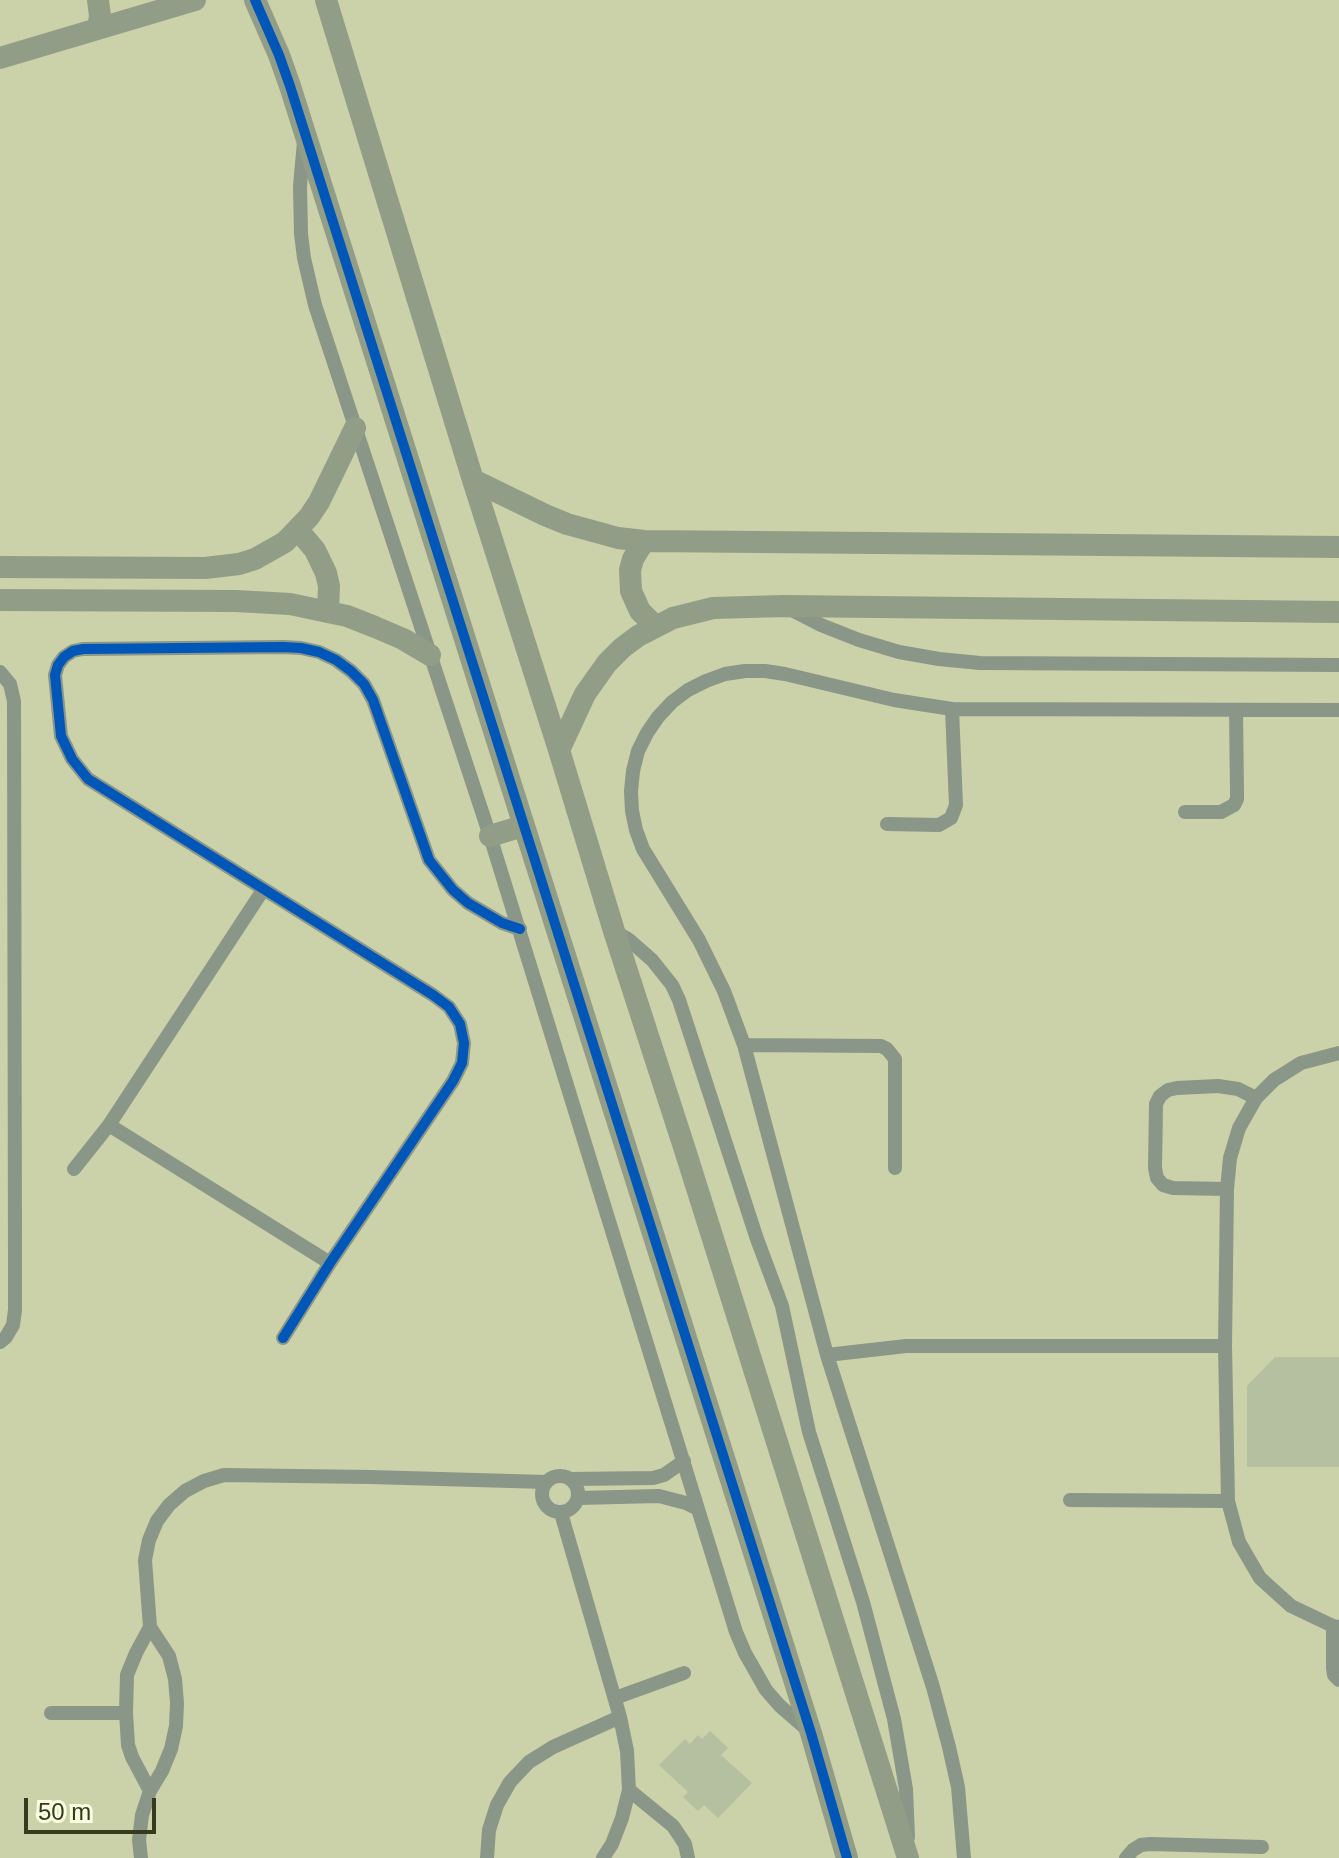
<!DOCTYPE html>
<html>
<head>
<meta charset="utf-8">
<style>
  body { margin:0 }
  #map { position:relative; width:1339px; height:1858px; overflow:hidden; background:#cbd1a8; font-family:Arial,sans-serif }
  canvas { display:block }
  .scale { position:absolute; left:24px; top:1798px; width:132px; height:36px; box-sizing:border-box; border:4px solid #373b1d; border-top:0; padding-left:10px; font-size:24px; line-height:28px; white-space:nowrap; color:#373b1d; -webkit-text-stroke:6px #f9fee1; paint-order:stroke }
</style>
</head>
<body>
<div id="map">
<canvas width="1339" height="1858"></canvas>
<div class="scale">50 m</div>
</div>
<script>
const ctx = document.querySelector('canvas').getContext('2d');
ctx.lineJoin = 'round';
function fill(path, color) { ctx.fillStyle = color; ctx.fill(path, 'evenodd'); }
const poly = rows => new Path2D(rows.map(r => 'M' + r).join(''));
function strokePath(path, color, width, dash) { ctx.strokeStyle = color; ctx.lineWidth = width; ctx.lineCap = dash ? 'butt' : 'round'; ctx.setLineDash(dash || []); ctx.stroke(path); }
fill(poly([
  [1275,1357,1339,1357,1339,1467,1247,1467,1247,1386],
  [710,1731,728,1748,721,1755,752,1783,718,1818,704,1805,698,1811,683,1797,688,1792,659,1765,685,1739,690,1744,698,1735,702,1739]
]), '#b5c0a1');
strokePath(poly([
  [304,142,300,186,301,234,304,258,315,305,490,836,736,1632,745,1653,766,1690,780,1706,810,1732],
  [788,608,821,625,859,640,899,652,939,659,980,663,1339,665],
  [0,672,10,684,14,701,15,1256,15,1310,13,1325,6,1337,0,1342],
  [1185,812,1221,812,1234,805,1237,799,1237,792,1236,710],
  [887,824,939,825,951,818,956,805,952,709],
  [614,931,628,939,652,960,672,985,679,1000,757,1239,782,1306,809,1432,863,1602,894,1719,906,1789,908,1837],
  [744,1045,881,1046,887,1049,895,1059,895,1168],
  [1339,1053,1301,1063,1274,1080,1256,1098,1239,1128,1230,1158,1227,1189,1225,1346,1228,1501,1239,1542,1260,1578,1291,1606,1333,1626,1339,1627],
  [109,1125,330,1263],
  [74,1169,109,1125,263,890],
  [1227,1189,1173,1188,1163,1185,1157,1178,1155,1168,1156,1104,1160,1096,1168,1090,1177,1088,1218,1086,1238,1089,1256,1098],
  [283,1338,330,1263,453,1081,462,1063,464,1043,460,1024,449,1007,433,995,88,779,72,759,61,736,55,675,58,665,64,657,73,651,83,649,283,647,301,648,319,652,336,660,351,671,364,684,373,700,429,860,453,890,468,903,502,923,520,929],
  [827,1355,906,1346,1225,1346],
  '542 1494a18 18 0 1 1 36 0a18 18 0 1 1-36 0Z',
  [571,1479,653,1478,664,1475,684,1461],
  [578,1498,659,1496,686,1503,698,1509],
  [1070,1500,1228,1501],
  [561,1513,620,1717,627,1751,629,1790,622,1818,612,1844,603,1858],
  [1333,1626,1333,1668,1334,1675,1339,1680],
  [150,1627,136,1653,127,1675,126,1713,128,1745,132,1757,150,1791],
  [615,1698,684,1673],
  [51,1713,126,1713],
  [629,1790,673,1826,685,1844,688,1858],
  [141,1858,139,1840,142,1815,150,1791,162,1771,171,1749,176,1726,177,1703,175,1679,169,1656,150,1627,145,1560,149,1540,157,1521,169,1505,185,1491,204,1481,224,1475,370,1477,546,1482],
  [487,1858,489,1830,497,1805,510,1782,529,1762,553,1747,620,1717],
  [964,1858,958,1787,949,1747,933,1687,827,1355,744,1045,724,991,699,940,643,849,636,830,632,811,631,791,633,771,638,751,647,733,658,717,672,702,688,690,706,681,725,674,745,671,765,671,785,674,894,700,952,709,1339,710],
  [1126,1858,1133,1850,1141,1845,1150,1844,1262,1847]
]), '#8a9688', 14);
strokePath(poly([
  [98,0,100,16,98,29],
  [255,0,279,55,290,86,811,1733,847,1858],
  [326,0,473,480,559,750,614,931,685,1150,908,1858],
  [0,58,195,0],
  [473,480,545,515,567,524,618,538,644,541,1339,547],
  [298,530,315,550,326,573,329,586,328,612],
  [644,541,633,559,630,570,631,591,640,611,655,626],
  [0,567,205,568,239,564,255,559,285,542,309,517,319,502,355,428],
  [0,600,236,601,290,604,347,616,375,627,403,639,430,655],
  [559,750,585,694,607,663,622,648,638,636,673,618,713,608,784,606,1339,612],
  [490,836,523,826]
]), '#929d87', 22);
strokePath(poly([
  [255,0,279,55,290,86,811,1733,847,1858],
  [283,1338,330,1263,453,1081,462,1063,464,1043,460,1024,449,1007,433,995,88,779,72,759,61,736,55,675,58,665,64,657,73,651,83,649,283,647,301,648,319,652,336,660,351,671,364,684,373,700,429,860,453,890,468,903,502,923,520,929]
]), '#0057b8', 10);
</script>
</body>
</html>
